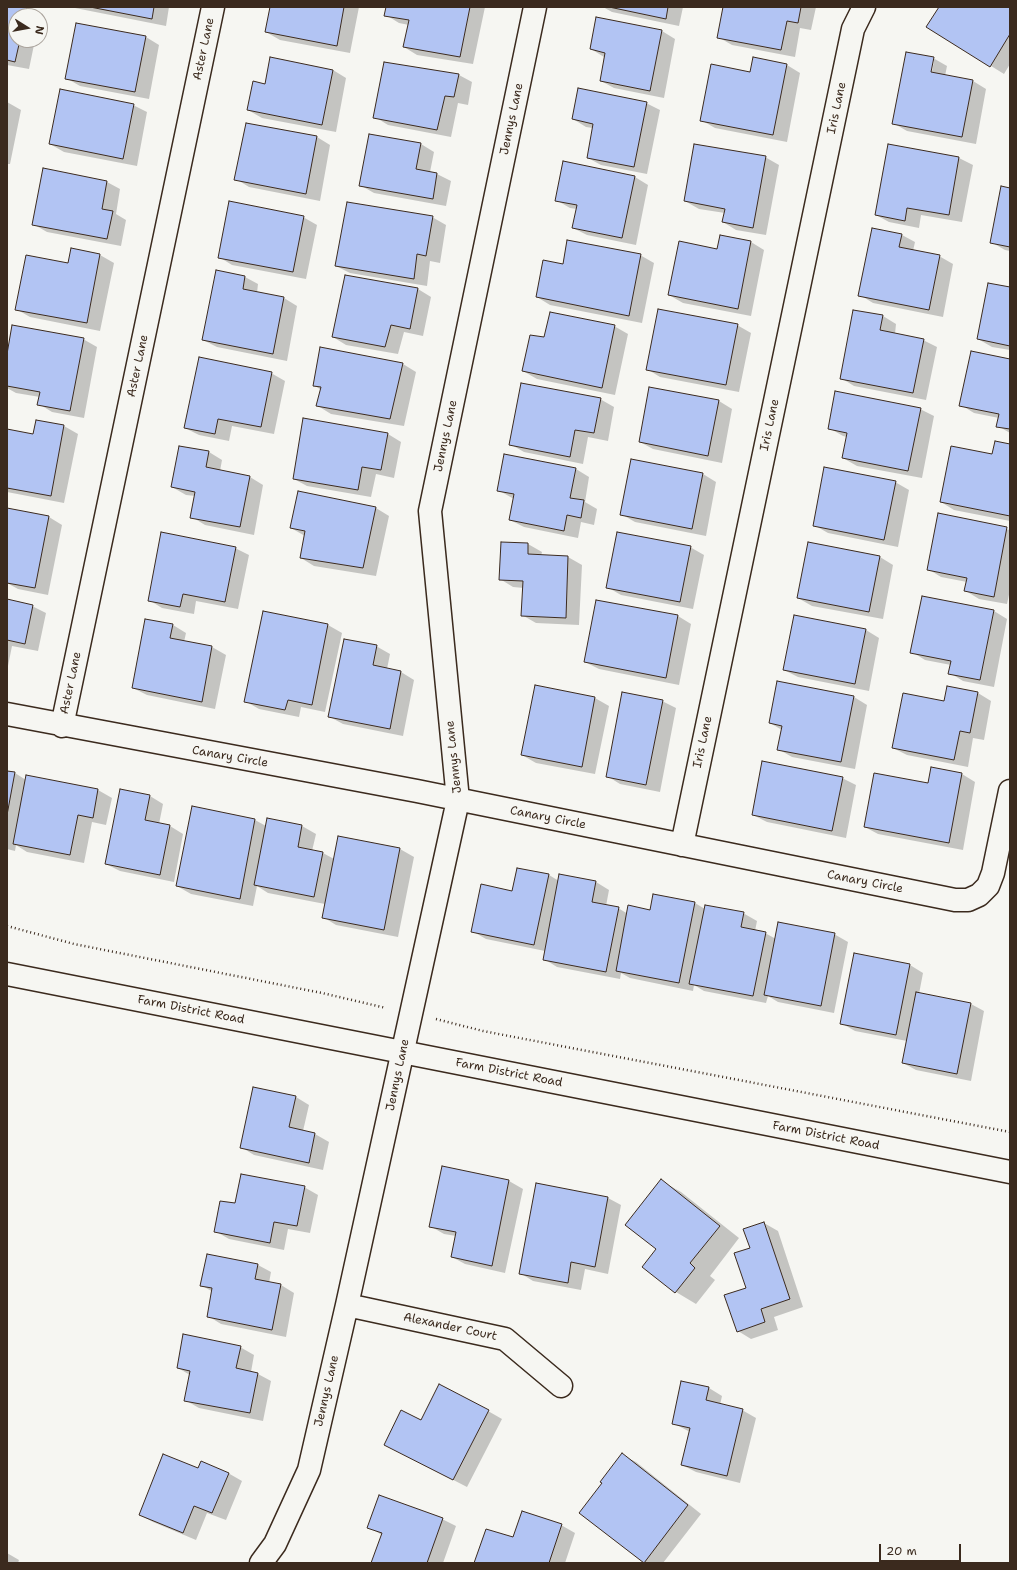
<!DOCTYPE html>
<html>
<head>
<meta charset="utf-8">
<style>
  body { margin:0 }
  #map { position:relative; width:1017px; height:1570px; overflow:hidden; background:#f6f6f2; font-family:"Shantell Sans",sans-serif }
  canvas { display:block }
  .frame { position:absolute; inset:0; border:8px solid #3b2a1e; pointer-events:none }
  .north { position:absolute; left:8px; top:8px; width:40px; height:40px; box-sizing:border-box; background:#f6f6f2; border:1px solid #aba49d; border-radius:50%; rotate:101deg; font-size:11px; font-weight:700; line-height:16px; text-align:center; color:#3b2a1e }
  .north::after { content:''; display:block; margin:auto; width:14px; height:18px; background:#3b2a1e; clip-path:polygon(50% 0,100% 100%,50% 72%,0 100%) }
  .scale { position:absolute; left:879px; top:1544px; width:82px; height:18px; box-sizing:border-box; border:2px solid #3b2a1e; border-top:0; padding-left:5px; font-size:12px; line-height:14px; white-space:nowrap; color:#3b2a1e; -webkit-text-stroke:3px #f6f6f2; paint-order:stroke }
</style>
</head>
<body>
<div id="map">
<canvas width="1017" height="1570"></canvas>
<div class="frame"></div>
<div class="north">N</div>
<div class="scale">20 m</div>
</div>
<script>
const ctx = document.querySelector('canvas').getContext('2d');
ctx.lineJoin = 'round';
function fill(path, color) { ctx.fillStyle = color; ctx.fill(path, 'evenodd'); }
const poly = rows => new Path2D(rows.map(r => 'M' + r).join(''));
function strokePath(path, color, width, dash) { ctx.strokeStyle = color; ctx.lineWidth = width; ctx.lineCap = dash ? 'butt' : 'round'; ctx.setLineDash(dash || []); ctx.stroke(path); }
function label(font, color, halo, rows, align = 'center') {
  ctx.font = font + ' "Shantell Sans",sans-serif'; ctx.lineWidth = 3.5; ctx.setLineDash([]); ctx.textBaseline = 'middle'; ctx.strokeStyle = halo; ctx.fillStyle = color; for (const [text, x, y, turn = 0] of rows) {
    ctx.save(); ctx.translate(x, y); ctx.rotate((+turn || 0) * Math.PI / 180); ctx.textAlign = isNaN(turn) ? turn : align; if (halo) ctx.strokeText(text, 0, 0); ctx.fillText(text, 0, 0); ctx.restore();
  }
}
fill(poly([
  [7,7,27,7,40,15,40,17,16,16,16,40,35,40,29,69,7,65],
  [70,7,169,7,166,26],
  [271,7,359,7,350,53,280,40,266,32],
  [387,7,485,7,473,64,417,55,404,47,409,25,399,23,386,15],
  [603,7,683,7,679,26,612,12],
  [724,7,816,7,811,30,800,28,795,57,732,45,718,37],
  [940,7,1010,7,1010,64,1004,74,928,27],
  [597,18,662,31,675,39,664,98,614,88,601,81,604,57,591,49],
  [146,37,159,45,149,99,80,86,66,78],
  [754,58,787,65,800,73,787,142,715,128,701,120,751,73],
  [933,58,947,66,945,76,973,81,986,89,976,144,907,131,893,123],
  [932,61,934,61,931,77],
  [333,70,346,78,336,132,262,118,248,110],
  [459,75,472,82,468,105,458,103,451,137,388,125,375,117],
  [7,102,21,110,10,164,7,164],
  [646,103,660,110,647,174,601,165,588,158,593,128,586,127,573,119],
  [133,105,147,112,137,166,64,152,50,144],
  [246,124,317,137,330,145,320,201,249,187,236,179],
  [421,144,434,152,430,172,437,174,451,181,446,206,374,193,360,185],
  [888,145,959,158,973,165,962,222,921,215,919,228,889,222,876,215],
  [765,157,779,165,766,235,736,230,723,222,725,213,699,209,685,201],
  [564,162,635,177,648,185,636,245,587,235,573,228,577,209,570,208,556,200],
  [44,169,107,182,120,189,116,214,126,220,121,246,47,232,33,224],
  [1010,189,1010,251,1005,250,991,242],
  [303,217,317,225,306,279,232,265,219,257],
  [432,217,446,225,440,263,430,261,427,286,350,273,336,266],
  [902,235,915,242,913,251,939,256,953,264,943,317,873,303,860,295],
  [751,242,764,250,751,316,683,303,669,295],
  [72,249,100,255,114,263,100,331,30,317,16,309,69,264],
  [640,255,654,263,642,323,550,305,537,297,564,265],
  [217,271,245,277,258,284,257,293,284,298,297,306,287,361,217,347,203,340],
  [346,276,418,289,431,297,423,336,404,332,398,354,346,345,333,337],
  [1010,288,1010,350,992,347,978,339],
  [854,311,883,316,896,324,895,334,923,340,937,347,926,400,854,386,841,378],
  [737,325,751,333,739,392,660,377,647,369],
  [614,326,628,334,615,395,537,379,523,371],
  [83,339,97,347,84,418,52,412,39,404,40,397,16,393,7,388,7,359],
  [320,348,403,364,416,372,404,426,331,414,318,406,321,390,314,385],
  [1010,360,1010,433,998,426,999,418,974,413,961,405],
  [271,373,285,381,274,434,232,426,229,441,199,435,185,428],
  [600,399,614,407,608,441,588,437,583,464,524,452,510,444],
  [719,401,732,409,722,463,653,449,640,442],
  [920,409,934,416,922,478,857,466,843,458,847,437,843,436,829,428],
  [304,420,388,434,401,442,394,478,376,474,371,497,307,486,294,479],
  [37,421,64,426,78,434,64,503,7,492,7,430,34,436],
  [1010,445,1010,521,954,510,941,502,993,456],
  [180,447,209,452,222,460,220,471,250,477,263,485,254,535,205,525,192,517,196,496,186,495,172,487],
  [505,455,576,469,589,477,585,502,597,509,594,525,581,522,578,538,524,527,510,520,514,499,498,490],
  [703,474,716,482,706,536,635,522,621,514],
  [895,482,909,490,898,547,828,533,814,525],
  [298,493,376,508,389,516,376,576,314,566,301,558,305,536,291,528],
  [7,509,49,517,62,525,48,595,18,589,7,583],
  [938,515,1010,530,1010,590,1007,604,979,599,966,591,967,582,941,577,928,569],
  [501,543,528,544,542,552,541,556,568,557,582,565,579,625,536,623,522,615,524,588,513,587,500,579],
  [809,543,880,557,893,565,883,619,812,606,798,598],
  [690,547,704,555,693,609,621,595,607,587],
  [235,548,249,555,238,609,196,601,194,614,162,608,149,600],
  [7,600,32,606,46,613,38,651,12,646,7,671],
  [597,601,678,616,691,624,679,685,599,669,585,662],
  [994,611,1007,619,994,687,963,681,950,673,951,665,925,660,912,652],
  [264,612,328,625,342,633,325,712,301,707,299,717,259,709,245,701],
  [795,616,866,630,879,638,869,691,798,677,784,670],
  [173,625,186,633,184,642,212,647,226,655,215,709,147,695,133,688],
  [376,646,390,654,387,669,401,672,414,680,403,736,343,724,330,717],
  [536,686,595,698,609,706,595,774,536,763,522,755],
  [978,693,991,701,984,740,973,738,968,767,907,755,893,748,945,702],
  [854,697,867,705,855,769,792,757,778,749,782,730,770,723],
  [662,701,676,708,660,792,620,784,607,776],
  [932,769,962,774,975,782,963,850,878,834,865,827,929,784],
  [7,772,15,773,26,780,27,777,98,790,112,798,106,825,92,822,84,863,27,852,16,845,15,851,7,849],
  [842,778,856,785,846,838,767,822,753,815],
  [150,796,163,804,159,824,170,826,183,834,174,882,120,871,106,864],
  [268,819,302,826,316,834,312,851,323,853,334,859,338,837,400,849,414,857,398,937,336,925,323,917,325,904,268,893,257,886,253,906,191,894,177,886,255,820,266,826],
  [549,875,559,881,596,882,609,890,606,906,618,908,628,914,695,903,705,909,743,913,757,921,755,931,765,933,776,939,834,934,848,942,834,1013,778,1002,768,996,766,1003,704,991,694,985,693,991,630,978,621,973,620,979,557,967,544,959,545,951,486,939,472,931,513,892],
  [910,965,923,973,919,994,971,1004,984,1011,971,1081,916,1070,903,1063,907,1041,855,1031,841,1023],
  [296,1097,309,1105,303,1131,315,1134,329,1142,323,1170,254,1155,241,1147],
  [442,1167,509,1181,523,1189,505,1273,465,1264,452,1257,456,1236,444,1234,430,1226],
  [661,1181,681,1192,739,1238,710,1276,715,1280,696,1304,676,1292,643,1267,657,1249],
  [304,1187,318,1195,310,1233,288,1229,284,1250,229,1239,215,1231,236,1205],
  [608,1198,621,1205,608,1274,585,1269,581,1290,533,1281,520,1273],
  [764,1223,778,1231,803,1307,774,1317,778,1330,751,1339,738,1331,748,1288,751,1248],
  [258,1265,271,1272,269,1283,281,1285,294,1293,286,1337,221,1324,208,1316,213,1292,201,1285],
  [240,1347,254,1355,251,1372,258,1374,271,1381,263,1421,199,1408,185,1400,190,1375,178,1368],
  [682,1382,709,1388,722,1396,720,1405,742,1410,756,1418,740,1483,696,1472,682,1465,690,1432,673,1423],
  [488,1411,502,1419,467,1487,399,1452,421,1421],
  [622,1455,636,1462,701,1514,663,1563,645,1562,603,1483],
  [199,1470,228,1473,242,1481,226,1520,207,1513,196,1540,153,1522,140,1515],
  [442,1519,456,1526,443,1563,373,1563,382,1535,368,1527],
  [561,1525,575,1533,565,1563,476,1563,513,1539],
  [7,1553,19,1560,18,1563,7,1563]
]), '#0003');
const building = poly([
  [7,7,27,7,25,16,16,16,16,40,20,40,15,62,7,60,7,7],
  [90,7,154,7,152,19,90,7],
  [270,7,344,7,337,46,265,32,270,7],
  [386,7,470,7,460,57,403,47,409,20,384,16,386,7],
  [609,7,668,7,666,19,609,7],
  [723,7,801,7,798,23,787,21,781,50,717,38,723,7],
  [939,7,1010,7,1010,34,990,67,926,27,939,7],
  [596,17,662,30,650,91,600,81,605,53,590,49,596,17],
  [76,23,146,36,135,92,65,79,76,23],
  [906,52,934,57,931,72,973,80,962,137,892,124,906,52],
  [270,57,333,70,322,125,247,110,253,81,265,84,270,57],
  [753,57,787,64,773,135,700,121,711,64,750,72,753,57],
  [384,62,459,74,454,97,445,96,437,130,373,118,384,62],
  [578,88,647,102,634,167,587,158,593,124,572,119,578,88],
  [60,89,134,104,123,159,49,144,60,89],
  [246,123,317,136,306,194,234,180,246,123],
  [369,134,421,143,416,169,437,173,433,199,359,186,369,134],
  [694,144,766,156,753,228,722,222,725,209,684,201,694,144],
  [888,144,959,157,949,215,907,208,905,221,875,215,888,144],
  [563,161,635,176,622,238,572,228,577,205,555,201,563,161],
  [43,168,107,181,102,209,113,211,107,239,32,225,43,168],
  [1001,186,1010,188,1010,247,990,243,1001,186],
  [229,201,304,216,293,272,218,258,229,201],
  [347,202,433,216,426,256,417,254,414,279,335,266,347,202],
  [872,228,902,234,899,247,940,255,929,310,858,296,872,228],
  [720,235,751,241,738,309,668,295,679,241,717,249,720,235],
  [567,240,641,254,629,316,536,297,543,260,563,264,567,240],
  [71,248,100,254,87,323,15,310,26,255,68,263,71,248],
  [216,270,245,276,243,289,284,297,273,354,202,340,216,270],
  [345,275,418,288,410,329,391,325,385,347,332,337,345,275],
  [988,283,1010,287,1010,346,977,339,988,283],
  [658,309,738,324,726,385,646,370,658,309],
  [853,310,883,315,880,330,924,339,913,393,840,379,853,310],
  [550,312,615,325,602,388,522,371,530,335,544,337,550,312],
  [12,325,84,338,70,411,37,405,40,392,7,386,7,354,12,325],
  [320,347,403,363,390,419,316,406,321,387,313,386,320,347],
  [971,351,1010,359,1010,429,996,427,999,414,959,406,971,351],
  [199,357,272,372,261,427,218,419,215,434,184,428,199,357],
  [521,383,601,398,594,433,575,430,570,457,509,445,521,383],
  [649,387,719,400,708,456,639,442,649,387],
  [835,391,921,408,908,471,842,458,847,433,828,429,835,391],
  [303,418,388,433,381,470,362,467,358,490,293,479,303,418],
  [36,420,64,425,51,496,7,488,7,429,33,434,36,420],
  [995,441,1010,444,1010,516,940,502,951,446,992,454,995,441],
  [179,446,209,451,206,467,250,476,240,527,190,518,195,492,171,487,179,446],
  [504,454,576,468,570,498,584,500,581,518,567,515,564,531,509,520,514,494,497,491,504,454],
  [631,459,703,473,692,529,620,515,631,459],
  [824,467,896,481,884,540,813,526,824,467],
  [298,491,376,507,363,568,300,558,305,531,290,528,298,491],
  [7,508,49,516,35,588,7,583,7,508],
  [938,513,1007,527,994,597,964,591,967,578,927,570,938,513],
  [161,532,236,547,225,602,183,594,180,607,148,601,161,532],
  [617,532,691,546,680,602,606,588,617,532],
  [501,542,528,543,528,554,568,556,566,618,521,616,523,581,499,580,501,542],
  [808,542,880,556,869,612,797,598,808,542],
  [922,596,994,610,980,680,948,674,951,661,910,653,922,596],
  [7,599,33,605,25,644,7,640,7,599],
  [596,600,678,615,666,678,584,662,596,600],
  [263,611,328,624,312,705,288,700,285,710,244,702,263,611],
  [794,615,866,629,855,684,783,670,794,615],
  [145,619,173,624,170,638,212,646,202,702,132,688,145,619],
  [344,639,377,645,373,665,401,671,390,729,328,717,344,639],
  [777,681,854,696,841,762,777,750,782,726,769,723,777,681],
  [535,685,595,697,582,767,521,755,535,685],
  [947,686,978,692,970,733,960,731,954,760,892,748,903,693,944,701,947,686],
  [622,692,663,700,646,785,606,777,622,692],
  [762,761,843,777,832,831,752,815,762,761],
  [931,767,962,773,949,843,864,827,874,773,928,783,931,767],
  [7,771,15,772,7,815,7,771],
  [26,775,98,789,93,818,78,815,70,855,13,844,26,775],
  [120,789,150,795,145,820,170,825,160,875,105,864,120,789],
  [192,806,255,819,240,899,176,886,192,806],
  [267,818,302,825,298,847,323,852,314,897,254,885,267,818],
  [338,836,400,848,384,930,322,918,338,836],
  [517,868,549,874,534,945,471,932,481,884,512,891,517,868],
  [559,874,596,881,592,902,619,907,606,972,543,960,559,874],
  [653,894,695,902,679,983,616,971,628,905,650,910,653,894],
  [705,905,744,912,741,927,766,932,753,996,689,984,705,905],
  [778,922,835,933,821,1006,764,995,778,922],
  [854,953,910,964,896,1035,840,1024,854,953],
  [916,992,971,1003,957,1074,902,1063,916,992],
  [253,1087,296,1096,289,1127,315,1133,309,1163,240,1148,253,1087],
  [442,1166,509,1180,492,1266,451,1257,456,1232,429,1227,442,1166],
  [241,1174,305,1186,297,1226,274,1222,270,1243,214,1232,220,1201,235,1203,241,1174],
  [661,1179,720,1226,690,1263,695,1268,675,1293,642,1267,656,1249,625,1225,661,1179],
  [536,1183,608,1197,595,1267,571,1262,568,1283,519,1274,536,1183],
  [764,1222,790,1299,761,1309,765,1322,737,1332,724,1295,746,1288,734,1253,750,1248,743,1229,764,1222],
  [207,1254,258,1264,255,1279,281,1284,272,1330,207,1317,212,1288,200,1286,207,1254],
  [183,1334,241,1346,236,1368,258,1373,250,1413,184,1401,190,1371,177,1368,183,1334],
  [681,1381,709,1387,706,1400,743,1409,727,1476,681,1465,690,1428,672,1424,681,1381],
  [439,1384,489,1410,453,1480,384,1445,401,1410,421,1420,439,1384],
  [622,1453,688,1505,644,1563,579,1513,602,1483,600,1482,622,1453],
  [163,1454,198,1468,201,1461,229,1473,212,1513,194,1506,183,1533,139,1515,163,1454],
  [379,1495,443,1518,427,1563,371,1563,382,1533,367,1528,379,1495],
  [522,1511,562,1524,549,1563,474,1563,486,1529,513,1537,522,1511]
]);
fill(building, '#b2c4f3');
strokePath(building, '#3b2a1e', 1);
const minor = poly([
  [7,714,417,791,955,900,968,900,979,895,988,886,993,873,1010,791],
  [62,726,213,7],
  [682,845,853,29,864,7],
  [347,1305,505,1339,561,1386],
  [261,1563,275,1544,309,1470,347,1305,458,800,430,511,535,7]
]);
const major = poly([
  [7,974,1010,1172]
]);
strokePath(minor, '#3b2a1e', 25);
strokePath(major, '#3b2a1e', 25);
strokePath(poly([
  [7,926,74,944,322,993,386,1008],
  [436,1019,483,1031,1010,1132]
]), '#3b2a1e', 2.5, [1, 3]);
strokePath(minor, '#f6f6f2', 22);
strokePath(major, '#f6f6f2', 22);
label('12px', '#3b2a1e', '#f6f6f2', [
  ["Aster Lane",204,49,-78],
  ["Iris Lane",837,108,-78],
  ["Jennys Lane",512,119,-78],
  ["Aster Lane",138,366,-78],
  ["Iris Lane",770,425,-78],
  ["Jennys Lane",446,436,-78],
  ["Aster Lane",71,683,-78],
  ["Iris Lane",703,742,-78],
  ["Canary Circle",230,757,10],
  ["Jennys Lane",454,757,-96],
  ["Canary Circle",548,818,11],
  ["Canary Circle",865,882,11],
  ["Farm District Road",191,1010,11],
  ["Farm District Road",509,1073,11],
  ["Jennys Lane",398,1075,-78],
  ["Farm District Road",826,1136,11],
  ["Alexander Court",450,1327,12],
  ["Jennys Lane",327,1391,-77]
]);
</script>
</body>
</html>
